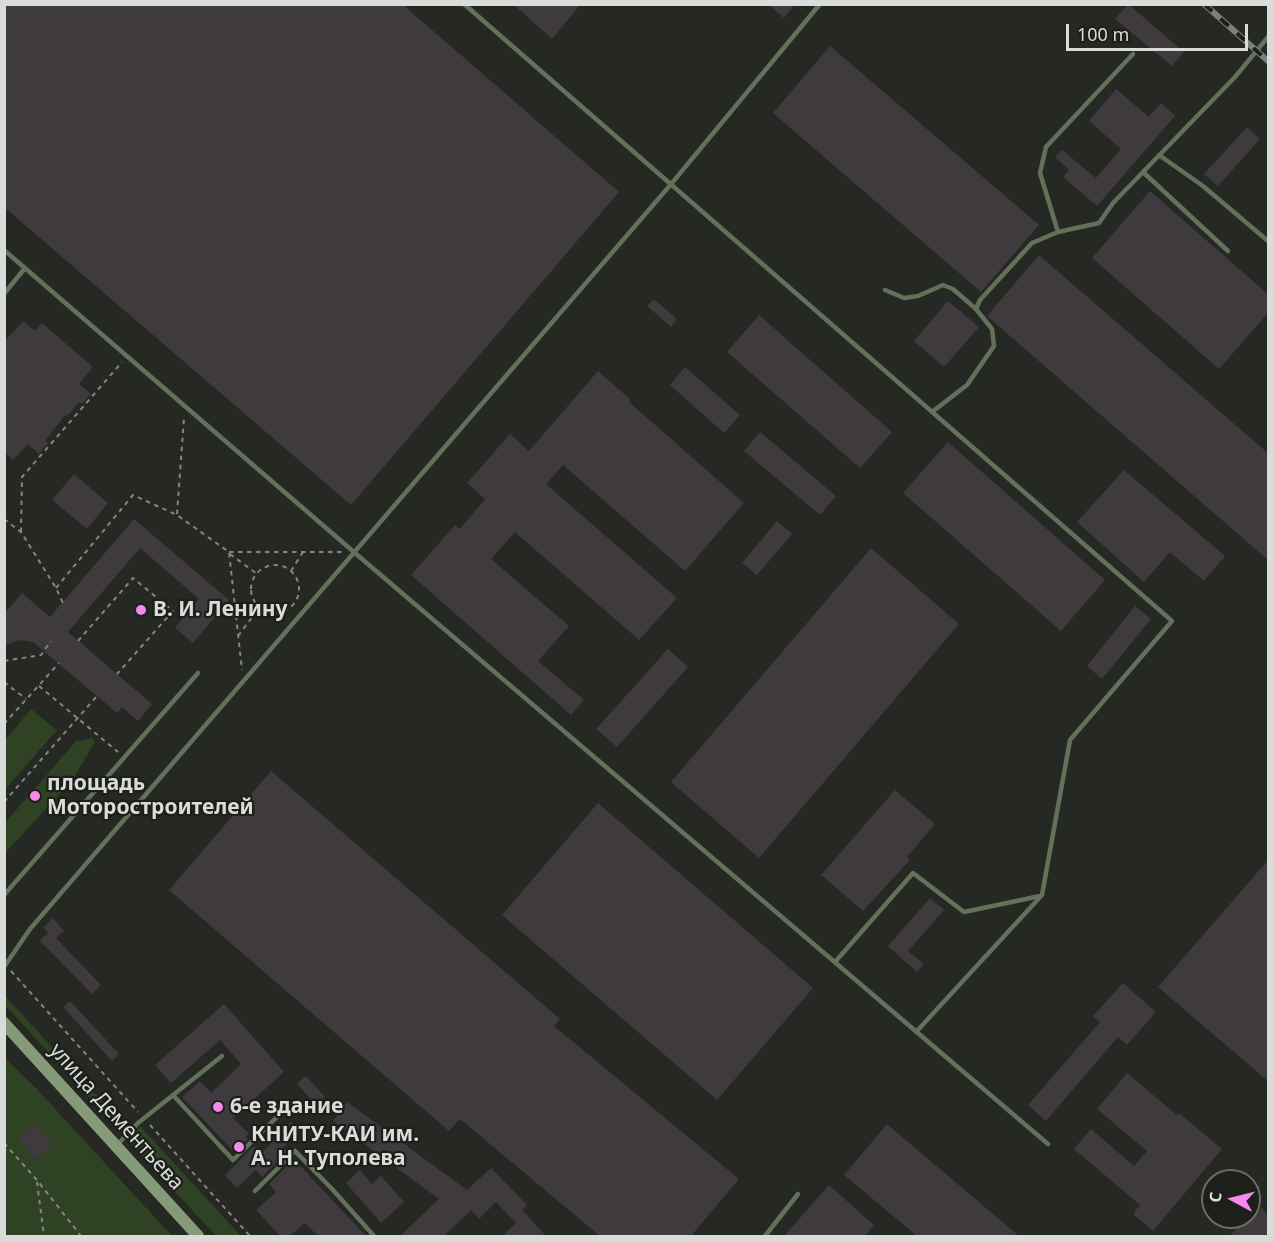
<!DOCTYPE html>
<html>
<head>
<meta charset="utf-8">
<style>
  body { margin:0 }
  #map { position:relative; width:1273px; height:1241px; overflow:hidden; background:#252823; font-family:"Noto Sans",sans-serif }
  canvas { display:block }
  .frame { position:absolute; inset:0; border:6px solid #dadcd9; pointer-events:none }
  .north { position:absolute; left:1201px; top:1169px; width:60px; height:60px; box-sizing:border-box; background:#1c1f1a; border:2px solid #686b66; border-radius:50%; rotate:277deg; font-size:16px; font-weight:700; line-height:24px; text-align:center; color:#dadcd9 }
  .north::after { content:''; display:block; margin:auto; width:21px; height:27px; background:#f788ec; clip-path:polygon(50% 0,100% 100%,50% 72%,0 100%) }
  .scale { position:absolute; left:1066px; top:24px; width:182px; height:27px; box-sizing:border-box; border:3px solid #dadcd9; border-top:0; padding-left:8px; font-size:18px; line-height:21px; white-space:nowrap; color:#dadcd9; -webkit-text-stroke:4px #1c1f1a; paint-order:stroke }
</style>
</head>
<body>
<div id="map">
<canvas width="1273" height="1241"></canvas>
<div class="frame"></div>
<div class="north">С</div>
<div class="scale">100 m</div>
</div>
<script>
const ctx = document.querySelector('canvas').getContext('2d');
ctx.lineJoin = 'round';
function fill(path, color) { ctx.fillStyle = color; ctx.fill(path, 'evenodd'); }
const poly = rows => new Path2D(rows.map(r => 'M' + r).join(''));
function strokePath(path, color, width, dash) { ctx.strokeStyle = color; ctx.lineWidth = width; ctx.lineCap = dash ? 'butt' : 'round'; ctx.setLineDash(dash || []); ctx.stroke(path); }
function label(font, color, halo, rows, align = 'center') {
  ctx.font = font + ' "Noto Sans",sans-serif'; ctx.lineWidth = 4.5; ctx.setLineDash([]); ctx.textBaseline = 'middle'; ctx.strokeStyle = halo; ctx.fillStyle = color; for (const [text, x, y, turn = 0] of rows) {
    ctx.save(); ctx.translate(x, y); ctx.rotate((+turn || 0) * Math.PI / 180); ctx.textAlign = isNaN(turn) ? turn : align; if (halo) ctx.strokeText(text, 0, 0); ctx.fillText(text, 0, 0); ctx.restore();
  }
}
fill(poly([
  [31,709,57,730,5,790,5,740],
  [92,737,95,742,71,782,5,853,5,823,77,740,82,741],
  [5,996,121,1122,119,1124,114,1124,5,1005],
  [4,1057,36,1088,172,1236,5,1236],
  [140,1126,241,1236,216,1236,127,1140]
]), '#2f4223');
fill(poly([
  [4,4,402,4,619,192,351,505,4,207],
  [513,4,581,4,552,39],
  [768,4,795,4,784,18],
  [1128,4,1184,52,1172,66,1115,19],
  [830,46,1039,225,981,292,773,113],
  [1116,89,1149,117,1161,103,1175,116,1097,206,1063,177,1069,170,1055,157,1062,150,1096,178,1121,149,1089,121],
  [1247,127,1260,139,1218,186,1204,174],
  [1150,191,1269,295,1269,312,1219,369,1092,258],
  [1039,255,1269,454,1269,561,987,316],
  [654,299,677,319,671,327,647,306],
  [948,301,979,327,944,367,914,341],
  [759,315,892,432,860,468,727,352],
  [23,321,35,331,42,323,93,367,79,384,91,394,82,404,79,402,69,414,64,416,45,441,48,443,39,454,28,444,13,460,4,452,4,342],
  [685,367,740,415,724,433,670,385],
  [598,371,631,400,629,402,744,503,685,571,563,465,546,484,677,598,639,640,515,532,491,559,569,626,538,661,584,700,571,715,411,575,455,525,460,529,485,499,467,483,510,434,529,451],
  [760,432,836,496,820,515,744,451],
  [948,442,1105,580,1061,631,903,493],
  [1124,470,1225,556,1204,581,1170,552,1144,582,1077,522],
  [74,474,108,503,87,529,52,500],
  [134,519,229,600,193,643,175,628,199,599,140,548,68,632,152,704,138,721,122,707,117,713,33,642,19,640,4,646,4,614,22,593,50,617],
  [777,521,792,534,757,575,742,563],
  [871,548,959,624,759,858,671,782],
  [1135,606,1151,619,1102,679,1087,666],
  [668,649,688,667,617,747,596,729],
  [271,771,560,1019,554,1026,739,1179,691,1236,600,1236,460,1119,449,1131,169,890],
  [895,790,935,824,907,857,910,860,863,911,821,875],
  [598,803,813,988,717,1100,502,915],
  [1269,859,1269,1082,1158,987],
  [930,898,944,910,908,951,924,964,917,972,888,946],
  [53,918,64,931,56,938,101,985,92,994,40,941,48,933,43,927],
  [1123,983,1156,1012,1127,1045,1118,1037,1046,1121,1028,1105,1100,1022,1093,1016],
  [70,1001,119,1054,112,1061,63,1007],
  [224,1004,284,1072,233,1118,249,1134,245,1137,248,1139,234,1152,182,1097,200,1081,211,1093,241,1064,220,1040,171,1083,155,1065],
  [1127,1073,1177,1115,1179,1113,1222,1149,1153,1231,1133,1214,1140,1205,1074,1149,1091,1129,1134,1166,1147,1151,1097,1109],
  [306,1076,325,1097,316,1105,297,1084],
  [347,1102,467,1190,491,1168,527,1205,522,1210,546,1236,502,1236,516,1223,496,1202,479,1219,471,1210,444,1236,400,1236,439,1199,333,1121],
  [291,1122,299,1130,283,1148,287,1152,262,1177,256,1170,237,1188,225,1175,254,1146,261,1154],
  [35,1124,53,1144,36,1159,18,1139],
  [887,1124,1019,1236,917,1236,844,1175],
  [294,1159,366,1236,318,1236,305,1223,290,1236,280,1236,256,1210,276,1192,269,1184],
  [360,1170,372,1184,381,1176,404,1202,381,1223,346,1183],
  [829,1185,874,1225,865,1236,784,1236],
  [1262,1208,1269,1216,1269,1236,1229,1236]
]), '#3f3a3e');
strokePath(poly([
  [177,514,184,418],
  [4,519,21,532,56,588,63,603],
  [21,532,22,477,122,362],
  [229,552,343,552],
  [230,554,257,574],
  '251 589a24 24 0 1 1 48 0a24 24 0 1 1-48 0Z',
  [291,571,303,552],
  [56,588,133,495,177,515,229,552,242,670],
  [238,636,259,608],
  [78,641,133,578,173,611,117,674],
  [4,661,41,655,51,641],
  [4,682,26,699],
  [39,686,118,752],
  [4,724,59,663],
  [4,802,97,696],
  [11,971,138,1112],
  [150,1125,250,1236],
  [4,1143,37,1180,81,1236],
  [37,1182,44,1236]
]), '#848682', 2, [4.5, 4.5]);
strokePath(poly([
  [464,4,1172,621,1070,740,1042,895,916,1032],
  [1159,155,1203,186,1268,241],
  [1143,172,1228,251],
  [1058,232,1040,173,1046,147,1133,54],
  [4,250,355,553,1048,1144],
  [885,290,904,298,918,296,943,285,953,289,976,309],
  [4,294,25,268],
  [932,412,967,385,994,346,992,329,976,309,980,300,1032,243,1058,232,1099,223,1113,203,1235,77,1268,37],
  [4,895,198,673],
  [835,962,913,873,964,912,1040,896],
  [4,967,30,929,672,183,820,4],
  [173,1095,233,1160,280,1114],
  [117,1145,138,1123,222,1056],
  [255,1191,295,1151,333,1190,374,1236],
  [765,1236,798,1194]
]), '#63715b', 4.5);
strokePath(poly([
  [4,1023,198,1236]
]), '#859b78', 12);
const rail = poly([
  [1204,4,1268,61]
]);
strokePath(rail, '#7d807c', 6);
strokePath(rail, '#1c1f1a', 4, [11]);
for (const [x, y, r, color] of [
  [141,610,6,"#f788ec"],
  [35,796,6,"#f788ec"],
  [218,1107,6,"#f788ec"],
  [239,1147,6,"#f788ec"]
]) { const dot = new Path2D(); dot.arc(x, y, r, 0, 2 * Math.PI); ctx.fillStyle = color; ctx.fill(dot); strokePath(dot, '#1c1f1a', 2); }
label('bold 21px', '#dadcd9', '#1c1f1a', [
  ["В. И. Ленину",153,610],
  ["площадь",47,784],
  ["Моторостроителей",47,808],
  ["6-е здание",230,1107],
  ["КНИТУ-КАИ им.",251,1135],
  ["А. Н. Туполева",251,1159]
], 'left');
label('21px', '#dadcd9', '#1c1f1a', [
  ["улица Дементьева",116,1117,48]
]);
</script>
</body>
</html>
